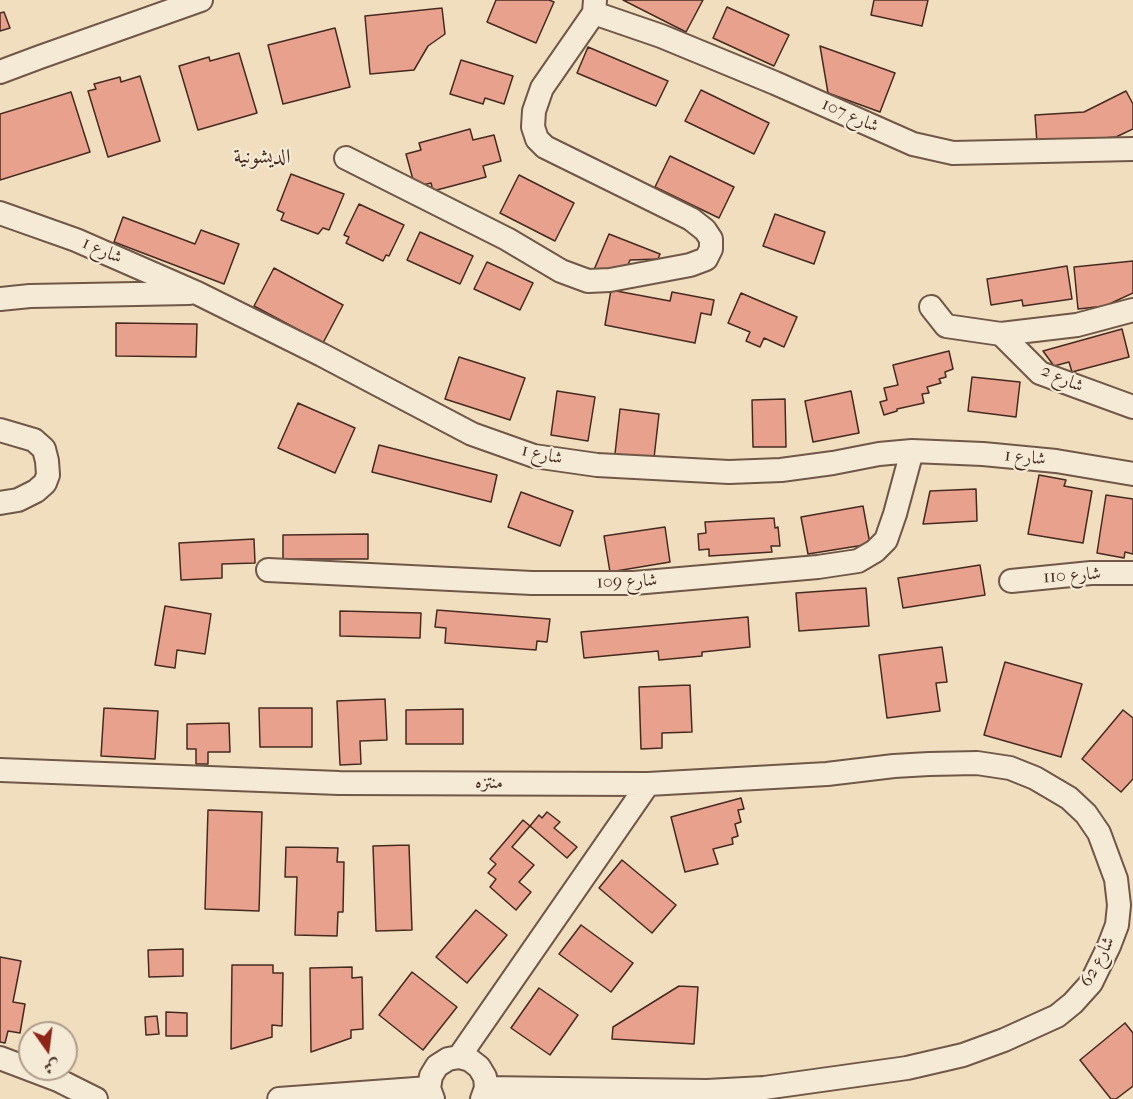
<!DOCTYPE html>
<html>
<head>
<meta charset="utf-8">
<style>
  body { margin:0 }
  #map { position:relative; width:1133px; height:1099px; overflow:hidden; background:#f0debe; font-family:"IM FELL French Canon",Amiri,serif }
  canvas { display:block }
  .north { position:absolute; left:18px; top:1021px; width:60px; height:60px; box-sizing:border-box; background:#f5ead5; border:2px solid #af9d8d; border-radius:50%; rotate:166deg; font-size:16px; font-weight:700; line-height:24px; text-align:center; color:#462a20 }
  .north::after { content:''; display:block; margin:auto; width:21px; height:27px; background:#8f2418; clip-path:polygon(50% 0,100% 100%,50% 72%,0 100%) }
</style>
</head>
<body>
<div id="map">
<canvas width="1133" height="1099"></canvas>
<div class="north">ش</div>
</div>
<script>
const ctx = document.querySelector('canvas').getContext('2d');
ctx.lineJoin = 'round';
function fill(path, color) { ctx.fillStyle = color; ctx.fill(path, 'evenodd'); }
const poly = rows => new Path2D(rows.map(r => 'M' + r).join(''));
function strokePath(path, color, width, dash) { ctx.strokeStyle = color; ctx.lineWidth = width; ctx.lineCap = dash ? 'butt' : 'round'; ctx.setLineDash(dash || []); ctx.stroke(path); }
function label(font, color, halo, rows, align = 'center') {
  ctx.font = font + ' "IM FELL French Canon",Amiri,serif'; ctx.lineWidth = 4.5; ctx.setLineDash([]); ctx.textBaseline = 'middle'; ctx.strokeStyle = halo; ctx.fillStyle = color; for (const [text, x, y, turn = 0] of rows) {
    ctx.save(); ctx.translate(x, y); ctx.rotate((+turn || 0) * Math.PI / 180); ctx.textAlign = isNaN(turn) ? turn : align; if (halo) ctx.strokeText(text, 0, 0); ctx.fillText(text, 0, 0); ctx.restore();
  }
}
const building = poly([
  [496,0,549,0,554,2,536,43,487,22,496,0],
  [623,0,703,0,686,32,623,0],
  [874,0,928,0,922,26,871,15,874,0],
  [727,7,789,35,774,66,713,38,727,7],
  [442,8,445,34,428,46,414,70,370,74,365,16,442,8],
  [4,12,10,28,0,31,0,13,4,12],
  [335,28,350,87,283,104,268,45,335,28],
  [820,46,895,73,880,112,828,93,820,46],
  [588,47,668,81,656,106,577,73,588,47],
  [239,53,257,113,198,130,179,66,209,57,210,61,239,53],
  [461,60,513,76,504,104,485,98,483,104,450,94,461,60],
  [140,76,160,141,108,157,88,91,96,89,94,84,120,77,121,82,140,76],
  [701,90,769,123,754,154,685,121,701,90],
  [1126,91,1133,104,1133,129,1116,137,1037,143,1035,115,1084,112,1126,91],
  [71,92,90,152,0,180,0,114,71,92],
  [470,129,473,140,494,135,501,161,483,166,486,177,433,191,431,183,415,187,406,154,421,150,419,143,470,129],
  [670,156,734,187,719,218,655,187,670,156],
  [291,174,344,194,329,230,323,228,318,234,281,220,284,213,277,210,291,174],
  [519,175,574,203,555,241,500,213,519,175],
  [359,204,404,225,389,256,386,255,383,261,346,243,349,237,344,235,359,204],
  [775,214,825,232,814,264,763,246,775,214],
  [123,217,195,244,201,230,239,244,224,284,114,242,123,217],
  [420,232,473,256,460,284,407,260,420,232],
  [609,234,660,254,658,259,630,260,624,275,591,277,609,234],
  [1133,261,1133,293,1105,306,1078,309,1074,267,1133,261],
  [487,262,533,283,520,310,474,289,487,262],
  [1067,266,1072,299,1023,306,1022,300,991,305,987,279,1067,266],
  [274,268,343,305,323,343,254,306,274,268],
  [611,290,670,301,672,292,714,300,711,315,701,313,695,343,605,325,611,290],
  [741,293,797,317,784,347,764,338,760,347,746,341,750,332,728,323,741,293],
  [116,323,197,324,196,357,116,356,116,323],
  [1122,329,1129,357,1072,372,1069,362,1054,366,1043,351,1122,329],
  [949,351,953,369,945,372,946,377,939,379,941,383,927,387,929,393,922,394,924,403,897,409,897,411,884,415,880,402,887,400,884,388,898,385,893,365,949,351],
  [459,357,525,378,510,420,445,399,459,357],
  [972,377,1020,382,1016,417,968,411,972,377],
  [557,391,595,397,588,441,551,435,557,391],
  [851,391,859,433,813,442,805,401,851,391],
  [785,399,786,447,753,447,752,400,785,399],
  [298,403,355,428,335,473,278,448,298,403],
  [620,409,659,414,654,458,615,454,620,409],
  [379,445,497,475,491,502,372,472,379,445],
  [1039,475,1066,480,1064,486,1092,491,1083,543,1028,534,1039,475],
  [976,489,977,521,923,524,930,491,976,489],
  [521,492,573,511,560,546,508,527,521,492],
  [1106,495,1133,499,1133,554,1125,552,1124,558,1097,553,1106,495],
  [863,506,870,544,808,554,801,517,863,506],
  [774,518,775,528,778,527,780,546,771,546,772,552,709,556,709,549,699,550,698,534,706,533,705,522,774,518],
  [665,527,670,562,610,572,604,536,665,527],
  [368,534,368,559,283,559,283,535,368,534],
  [254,539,255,563,222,564,222,578,181,580,179,543,254,539],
  [980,565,985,595,903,608,898,578,980,565],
  [866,588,869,626,799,631,796,593,866,588],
  [165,606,211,614,205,654,177,650,175,668,155,665,165,606],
  [437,610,550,619,547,642,537,641,536,650,445,643,446,628,435,627,437,610],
  [340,611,421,613,420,638,340,636,340,611],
  [748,617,750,647,702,652,702,656,659,660,658,651,584,658,581,632,748,617],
  [942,647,947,682,936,683,940,711,887,718,879,655,942,647],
  [1005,662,1082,684,1061,757,984,735,1005,662],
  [690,685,692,732,662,733,662,748,641,749,639,687,690,685],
  [385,699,387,740,360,741,361,764,340,765,337,701,385,699],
  [104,708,158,711,155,759,101,756,104,708],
  [259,708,312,708,312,747,260,747,259,708],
  [463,709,463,744,406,744,406,710,463,709],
  [1123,710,1133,718,1133,779,1121,792,1082,759,1123,710],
  [229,723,230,752,208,752,208,764,196,764,196,749,187,749,187,724,229,723],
  [741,798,744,809,738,810,741,822,735,824,738,836,732,838,733,844,713,849,718,864,685,872,671,817,741,798],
  [208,810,262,812,259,911,205,909,208,810],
  [547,812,560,822,554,828,577,847,567,858,530,826,512,847,534,865,519,882,531,892,516,910,490,887,496,879,488,873,496,864,490,859,523,820,530,826,539,815,542,818,547,812],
  [409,845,412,930,376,931,373,846,409,845],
  [286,847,338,848,337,862,344,862,343,912,338,912,337,936,295,935,297,877,285,877,286,847],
  [622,860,676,905,652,933,599,888,622,860],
  [476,910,507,935,467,983,436,957,476,910],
  [581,925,633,963,611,992,559,954,581,925],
  [183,949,183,976,149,977,148,950,183,949],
  [0,957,21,961,13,1002,25,1004,20,1033,8,1031,5,1043,0,1042,0,957],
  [232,965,273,965,273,973,283,973,282,1026,272,1025,272,1037,231,1049,232,965],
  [352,967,352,978,362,977,363,1029,351,1030,351,1038,311,1052,310,968,352,967],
  [412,972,457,1007,423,1050,379,1015,412,972],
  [679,986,698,987,694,1044,612,1039,613,1027,679,986],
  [539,988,578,1015,550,1055,511,1028,539,988],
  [166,1012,187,1013,187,1036,166,1036,166,1012],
  [157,1016,159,1034,146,1035,145,1017,157,1016],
  [1125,1023,1133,1033,1133,1086,1116,1099,1111,1099,1080,1060,1125,1023]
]);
fill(building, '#e8a18d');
strokePath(building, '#462a20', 1.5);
const minor = poly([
  [595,0,594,13,661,36,775,83,913,144,953,153,1133,149],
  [0,72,40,57,201,0],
  [346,158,507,239,561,271,588,281,610,280,690,265,706,259,711,249,711,239,705,230,691,219,545,147,537,139,533,127,534,111,542,88,594,13],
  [0,213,76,240,197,293,322,355,472,434,534,456,597,465,729,472,781,470,833,463,879,454,912,451,983,454,1056,461,1133,474],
  [0,299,30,296,189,293],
  [931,307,946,326,1001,334,1040,373,1133,407],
  [1001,334,1077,325,1133,310],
  [0,430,34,440,44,449,47,461,48,475,45,483,36,491,18,500,0,503],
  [268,570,532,583,634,583,818,567,858,561,875,551,886,540,895,514,912,451],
  [1011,581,1091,573,1133,573],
  [0,770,339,783,648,784,827,774,894,766,929,764,977,763,1010,768,1035,778,1069,798,1086,814,1099,833,1116,879,1119,905,1117,925,1109,946,1091,983,1073,1003,1057,1016,1004,1040,963,1055,907,1068,764,1088,707,1091,486,1088],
  [459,1057,648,784],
  [0,1058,58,1080,96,1099],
  [279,1099,429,1088],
  [433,1099,429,1088,431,1076,437,1066,448,1059,459,1057,470,1060,479,1067,485,1077,486,1088,482,1099]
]);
strokePath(minor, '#705748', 26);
strokePath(minor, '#f5ead5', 22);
label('18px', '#462a20', '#f5ead5', [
  ["شارع 107",850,116,24],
  ["شارع 1",102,251,24],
  ["شارع 2",1062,379,24],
  ["شارع 1",542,455,13],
  ["شارع 1",1025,458,6],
  ["شارع 110",1072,576,-4],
  ["شارع 109",627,582,-2],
  ["منتزه",489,784],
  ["شارع 62",1098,962,-62]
]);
label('21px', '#462a20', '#f5ead5', [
  ["الديشونية",262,158]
]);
</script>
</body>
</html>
